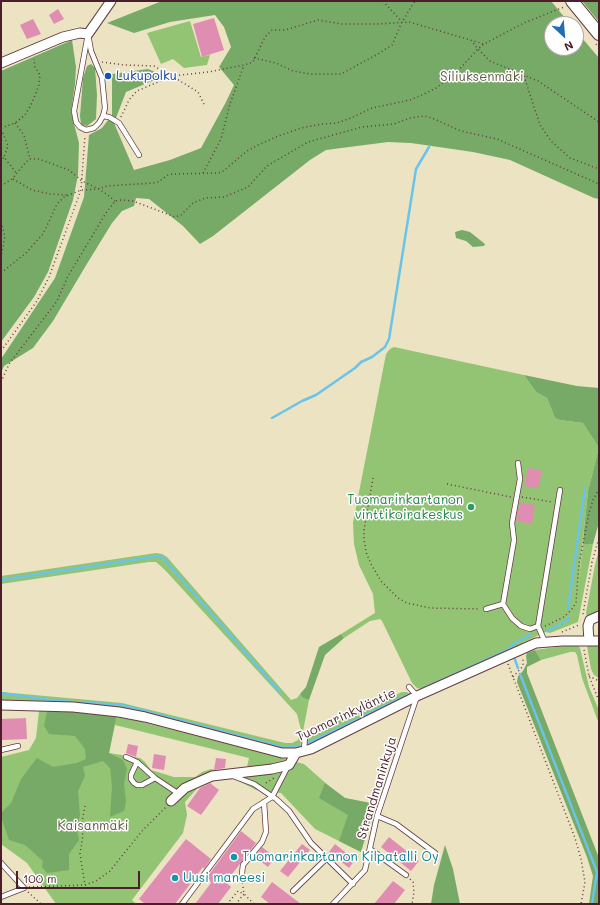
<!DOCTYPE html>
<html>
<head>
<meta charset="utf-8">
<style>
  body { margin:0 }
  #map { position:relative; width:600px; height:905px; overflow:hidden; background:#ece3c3; font-family:Mali,sans-serif }
  canvas { display:block }
  .frame { position:absolute; inset:0; border:2px solid #4a1f2b; pointer-events:none }
  .north { position:absolute; left:544px; top:16px; width:40px; height:40px; box-sizing:border-box; background:#fff; border:1px solid #b7a5aa; border-radius:50%; rotate:154deg; font-size:11px; font-weight:700; line-height:16px; text-align:center; color:#4a1f2b }
  .north::after { content:''; display:block; margin:auto; width:14px; height:18px; background:#1f6fb2; clip-path:polygon(50% 0,100% 100%,50% 72%,0 100%) }
  .scale { position:absolute; left:16px; top:871px; width:124px; height:18px; box-sizing:border-box; border:2px solid #4a1f2b; border-top:0; padding-left:5px; font-size:12px; line-height:14px; white-space:nowrap; color:#4a1f2b; -webkit-text-stroke:3px #fff; paint-order:stroke }
</style>
</head>
<body>
<div id="map">
<canvas width="600" height="905"></canvas>
<div class="frame"></div>
<div class="north">N</div>
<div class="scale">100 m</div>
</div>
<script>
const ctx = document.querySelector('canvas').getContext('2d');
ctx.lineJoin = 'round';
function fill(path, color) { ctx.fillStyle = color; ctx.fill(path, 'evenodd'); }
const poly = rows => new Path2D(rows.map(r => 'M' + r).join(''));
function strokePath(path, color, width, dash) { ctx.strokeStyle = color; ctx.lineWidth = width; ctx.lineCap = dash ? 'butt' : 'round'; ctx.setLineDash(dash || []); ctx.stroke(path); }
function label(font, color, halo, rows, align = 'center') {
  ctx.font = font + ' Mali,sans-serif'; ctx.lineWidth = 3; ctx.setLineDash([]); ctx.textBaseline = 'middle'; ctx.strokeStyle = halo; ctx.fillStyle = color; for (const [text, x, y, turn = 0] of rows) {
    ctx.save(); ctx.translate(x, y); ctx.rotate((+turn || 0) * Math.PI / 180); ctx.textAlign = isNaN(turn) ? turn : align; if (halo) ctx.strokeText(text, 0, 0); ctx.fillText(text, 0, 0); ctx.restore();
  }
}
fill(poly([
  [190,21,201,57,210,55,207,65,184,68,173,59,161,64,147,33],
  [394,347,524,375,536,392,547,398,555,418,560,420,583,423,599,448,588,491,577,595,583,544,593,544,578,622,550,633,546,632,524,642,517,647,422,689,417,688,412,683,382,621,380,619,370,621,344,638,341,634,375,613,373,594,359,565,354,544,353,523,386,354,390,349],
  [599,549,599,613,589,617,587,617,586,613,595,565],
  [156,553,162,554,167,557,291,700,297,698,300,694,303,698,309,700,300,747,297,749,284,749,133,711,1,702,1,692,122,703,285,743,292,743,298,740,301,730,297,714,165,570,156,562,149,562,1,584,1,576],
  [564,646,578,646,580,648,589,687,599,710,599,724,582,678,577,655,575,652,570,652,541,660,535,650],
  [587,646,599,646,599,678,594,675,591,669],
  [402,692,407,692,410,695,312,744,308,744,307,742,307,738,312,733],
  [39,711,95,713,139,721,304,764,329,786,345,798,375,804,361,852,315,829,281,793,256,790,231,777,205,780,185,802,187,815,183,833,132,900,136,904,56,904,27,863,1,844,1,757,29,750,36,738],
  [115,725,249,758,247,767,225,772,211,769,202,772,195,777,174,777,151,770,145,762,140,758,109,753]
]), '#93c474');
fill(poly([
  [162,1,551,1,570,24,552,24,552,48,576,48,576,31,599,58,599,199,594,198,510,160,473,152,411,143,388,142,326,150,310,160,213,236,200,244,183,226,149,199,136,198,134,206,122,211,112,223,85,267,53,321,33,348,4,366,1,373,1,359,55,278,84,197,89,135,102,128,112,115,112,74,148,69,164,76,126,92,114,123,134,170,170,160,201,148,226,102,234,85,219,67,231,47,224,27,215,15,170,22,134,33,107,23],
  [582,1,599,1,599,22],
  [72,40,76,67,75,84,71,112,79,143,78,175,73,200,48,272,34,297,1,342,1,71],
  [91,64,95,68,97,95,96,119,91,123,87,126,83,125,81,124,80,116,83,78,87,66],
  [462,230,470,232,485,244,484,246,473,247,466,241,456,238,455,232],
  [524,375,577,386,599,388,599,522,593,544,583,544,584,530,588,491,599,448,583,423,560,420,555,418,547,398,536,392],
  [341,634,344,638,325,655,309,700,303,698,300,694,306,687,319,647],
  [535,650,541,660,527,667,527,673,599,858,599,904,589,904,593,876,587,857,517,682,518,676,523,671,527,663,526,656,527,653],
  [47,711,95,713,116,717,109,753,123,760,127,769,124,784,126,802,124,811,110,817,112,786,110,768,103,761,83,767,85,776,78,791,80,815,77,829,79,840,69,854,69,870,47,873,42,867,43,861,25,845,9,840,1,817,1,813,11,803,21,779,37,758,53,767,77,763,86,759,85,749,75,736,49,734,44,726],
  [325,783,345,798,375,804,361,852,339,841,348,815,319,798],
  [445,845,453,869,460,904,431,904,434,885]
]), '#76aa66');
strokePath(poly([
  [272,418,302,401,316,395,355,368,361,362,372,357,385,347,389,339,416,169,429,147],
  [1,580,158,556,162,557,281,693],
  [568,609,585,488],
  [547,631,568,620,569,616],
  [510,649,512,645,530,635],
  [514,657,518,668],
  [520,674,597,872,592,904],
  [422,689,510,649],
  [1,693,57,701,122,705,285,748,300,746],
  [308,743,409,694]
]), '#6ac4e8', 2.5);
fill(poly([
  [58,9,64,19,54,24,49,15],
  [214,18,224,50,202,57,193,24],
  [33,19,41,34,27,39,20,25],
  [528,468,542,470,538,488,524,486],
  [520,502,535,505,532,524,516,521],
  [26,718,27,739,2,740,1,719],
  [128,744,138,746,136,757,126,753],
  [154,754,166,756,164,770,152,768],
  [216,758,226,759,225,768,214,770],
  [210,783,219,790,201,815,187,806,200,788],
  [241,831,256,843,226,882,231,887,218,904,195,904,211,883,208,876],
  [389,837,419,861,411,871,381,847],
  [186,839,211,859,204,869,203,867,175,904,145,904,139,899],
  [302,844,310,850,288,877,280,871],
  [335,844,355,860,349,868,329,852],
  [262,847,275,857,268,867,255,857],
  [393,881,405,890,394,904,374,904],
  [272,882,301,904,270,904,261,897]
]), '#df8eb1');
const service = poly([
  [88,34,91,51,102,78,105,108,103,116,99,123,94,128,86,130,80,127,76,122,74,111,88,34],
  [103,116,109,117,119,123,139,155],
  [518,463,520,479,512,523,514,540,503,604,512,618,521,626,530,629,538,626],
  [486,609,503,604],
  [545,642,538,626,560,490],
  [1,750,18,746],
  [304,751,305,735],
  [126,757,137,762,155,778,179,794],
  [137,762,131,775,131,779,134,783,137,785,142,785,155,778],
  [233,776,254,784,276,799,289,811,311,843,353,884],
  [377,816,396,824,435,853],
  [370,849,406,875],
  [1,863,24,888,1,897],
  [242,873,243,865,262,842,266,832,264,802],
  [293,891,327,858],
  [182,904,253,809,272,797,288,766],
  [333,904,365,870,377,816,417,696,409,687]
]);
const minor = poly([
  [1,63,63,37,80,33,88,34,111,1],
  [589,641,588,626,590,620,599,616],
  [1,705,73,707,119,712,145,717,282,753,296,753,311,749,417,696,536,643,562,641,599,641],
  [171,801,185,788,212,776,272,769,289,765,296,753]
]);
const secondary = poly([
  [572,1,599,34]
]);
strokePath(service, '#623c42', 6);
strokePath(minor, '#623c42', 11);
strokePath(secondary, '#623c42', 14);
strokePath(poly([
  [383,1,402,22],
  [471,40,478,49,490,61,538,81,599,122],
  [596,44,599,48],
  [254,58,276,63,293,71,310,74,341,74,378,54,392,45,402,22,415,1],
  [102,62,125,65,154,66,172,76,208,72,244,65,253,62,265,37,272,30,285,30,318,20,342,24,379,24,409,22,484,44],
  [524,76,540,125,551,141,570,158,599,169],
  [121,117,129,100,137,91,172,76,198,92,205,106],
  [15,123,24,135,30,159],
  [1,128,15,123,25,115,32,103,39,85,40,75,35,67,34,59],
  [1,157,4,157,8,146,2,131],
  [1,162,4,157,17,174],
  [203,173,221,139,230,104,244,65],
  [13,179,32,190,50,194,68,195],
  [1,186,12,179,26,162,30,159,39,159,69,170,82,181,99,189,109,196,115,201],
  [1,222,5,237,1,256],
  [1,273,26,253,43,234,57,204,64,197,81,190,99,189,107,186,153,183,158,182,168,175,174,174,218,173,222,172,247,151,258,145,276,137,301,128,322,124,337,123,351,118,372,108,410,100,424,94,436,88,454,75,478,49,484,44,524,23,564,7],
  [1,351,37,301,49,277,81,190,85,136],
  [1,382,9,364,57,301,68,276,106,213,115,201,121,200,133,201,175,217,181,215,193,203,205,198,224,197,248,187,267,166,308,142,362,127,394,124,410,118,424,116,432,118,461,131,497,139,599,184],
  [373,478,364,530,364,539,366,552,371,564,381,581,398,598,407,603,430,608,480,609],
  [447,484,511,497],
  [522,497,552,502],
  [583,614,592,562,599,538],
  [545,626,564,617,573,608,576,602,579,564,589,513,593,500,599,489],
  [562,632,579,625],
  [584,650,589,676,599,701],
  [508,664,575,838,581,859,585,882,581,904],
  [589,676,599,681],
  [513,677,523,666,523,657],
  [266,783,274,778],
  [85,806,81,827,83,835,80,854,85,885],
  [242,879,244,894,254,904],
  [410,879,413,882,414,892,412,904],
  [29,887,85,885,96,881,110,871,142,831,166,807],
  [28,892,41,904],
  [227,904,238,891,244,894,236,904]
]), '#623c42', 1.5, [1, 3]);
strokePath(service, '#fff', 4.5);
strokePath(minor, '#fff', 9);
strokePath(secondary, '#fff', 12);
for (const [x, y, r, color] of [
  [108,76,4,"#1a4fb4"],
  [471,507,4,"#2e9e5b"],
  [234,857,4,"#0f9aa8"],
  [175,878,4,"#0f9aa8"]
]) { const dot = new Path2D(); dot.arc(x, y, r, 0, 2 * Math.PI); ctx.fillStyle = color; ctx.fill(dot); strokePath(dot, '#fff', 1.5); }
label('13px', '#164399', '#fff', [
  ["Lukupolku",116,76]
], 'left');
label('13px', '#645945', '#fff', [
  ["Siliuksenmäki",482,77],
  ["Kaisanmäki",93,826]
]);
label('13px', '#27864d', '#fff', [
  ["Tuomarinkartanon",463,500],
  ["vinttikoirakeskus",463,515]
], 'right');
label('13px', '#4a1f2b', '#fff', [
  ["Tuomarinkyläntie",346,715,-25],
  ["Strandmaninkuja",377,788,-73]
]);
label('13px', '#0d838f', '#fff', [
  ["Tuomarinkartanon Kilpatalli Oy",242,857],
  ["Uusi maneesi",183,878]
], 'left');
</script>
</body>
</html>
